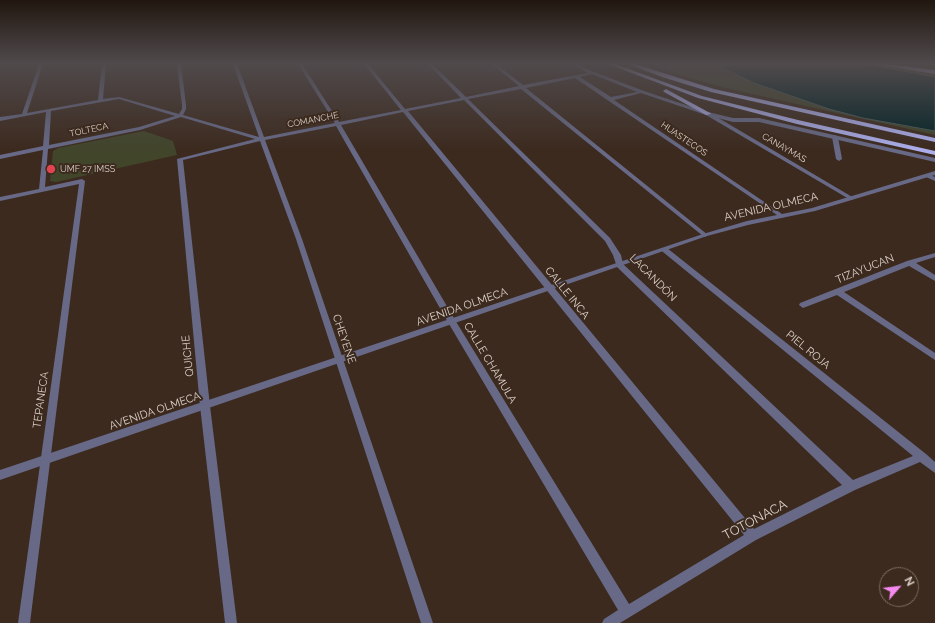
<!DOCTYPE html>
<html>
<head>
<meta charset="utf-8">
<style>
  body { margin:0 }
  #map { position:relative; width:935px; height:623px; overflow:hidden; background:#3c2a1e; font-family:Raleway,sans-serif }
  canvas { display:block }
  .north { position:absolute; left:879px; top:567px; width:40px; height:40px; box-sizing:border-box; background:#3c2a1e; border:1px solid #7c6c62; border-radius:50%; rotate:62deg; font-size:11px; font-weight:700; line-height:16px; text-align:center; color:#dbd0c8 }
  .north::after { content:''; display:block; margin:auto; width:14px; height:18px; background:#f589ef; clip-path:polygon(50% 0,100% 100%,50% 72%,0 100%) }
</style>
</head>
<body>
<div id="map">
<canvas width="935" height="623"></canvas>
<div class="north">N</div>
</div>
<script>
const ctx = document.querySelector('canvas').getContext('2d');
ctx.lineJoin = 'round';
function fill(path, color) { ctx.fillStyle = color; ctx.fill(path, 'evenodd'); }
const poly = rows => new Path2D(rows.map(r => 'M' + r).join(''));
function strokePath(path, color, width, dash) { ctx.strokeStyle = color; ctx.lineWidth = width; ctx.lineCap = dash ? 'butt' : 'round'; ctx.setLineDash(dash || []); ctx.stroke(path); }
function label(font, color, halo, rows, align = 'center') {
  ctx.font = font + ' Raleway,sans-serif'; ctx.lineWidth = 4; ctx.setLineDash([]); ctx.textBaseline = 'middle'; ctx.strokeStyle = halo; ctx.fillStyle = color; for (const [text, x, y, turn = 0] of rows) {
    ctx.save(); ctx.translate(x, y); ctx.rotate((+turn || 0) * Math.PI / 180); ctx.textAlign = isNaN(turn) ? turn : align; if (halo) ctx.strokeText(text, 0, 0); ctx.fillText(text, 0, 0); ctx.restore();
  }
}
fill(poly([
  [650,64,881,64,935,74,935,135,726,88,676,74],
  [144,131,173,141,177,155,56,182,50,181,53,151,58,148]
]), '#41452a');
const water = poly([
  [715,64,867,64,935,77,935,131,863,118,829,109,754,83,715,64]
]);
fill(water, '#022326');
strokePath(water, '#435757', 1);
fill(poly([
  [39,64,43,64,27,113,98,100,102,64,106,64,103,99,119,97,179,114,182,109,182,105,177,64,181,64,186,105,186,109,183,115,259,137,233,64,237,64,264,137,335,123,298,64,302,64,339,122,401,110,364,64,368,64,405,109,461,98,428,64,432,64,466,97,519,86,492,64,496,64,523,85,588,73,572,64,576,64,594,72,644,91,710,113,854,198,851,200,849,199,706,115,641,93,614,100,785,216,782,218,780,217,575,78,526,88,708,235,705,237,703,236,521,89,468,99,610,238,621,255,623,264,853,480,913,456,663,252,661,250,663,248,667,248,926,454,935,462,935,473,920,462,855,490,756,540,620,623,602,623,604,619,618,610,449,324,336,126,265,140,302,239,433,623,421,623,296,239,260,141,183,160,210,406,237,623,225,623,200,406,177,159,255,139,181,117,140,130,48,149,45,187,82,179,85,181,30,623,18,623,79,184,0,201,0,197,39,189,43,150,0,159,0,155,43,146,46,112,0,121,0,117,22,114,39,64],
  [592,74,637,92,611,97,580,77,592,74],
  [119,99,175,116,139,127,49,145,51,111,119,99],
  [464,100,605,241,613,255,617,267,842,485,754,529,408,111,464,100],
  [403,112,744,535,629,604,455,320,341,125,403,112],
  [835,135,838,137,842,159,839,161,836,159,832,137,835,135],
  [928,174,935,177,935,181,926,177,926,175,928,174],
  [935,253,935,257,916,263,935,275,935,281,909,266,844,292,935,353,935,360,837,295,803,308,799,305,800,303,907,261,935,253]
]), '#676987');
fill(poly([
  [708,112,733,118,759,118,935,158,935,162,759,122,733,122,706,115,705,114,708,112],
  [935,171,935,175,815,211,748,225,707,236,0,480,0,470,703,234,747,221,812,208,935,171]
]), '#676987');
fill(poly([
  [608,64,615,64,702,96,798,120,935,151,935,155,797,124,698,98,608,64],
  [628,64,635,64,714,89,935,138,935,142,711,92,662,77,628,64],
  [874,64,886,64,935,70,935,74,874,64],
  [930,64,935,64,935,66,931,65,930,64],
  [666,89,710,113,711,114,706,115,664,92,663,91,666,89]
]), '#acaeec');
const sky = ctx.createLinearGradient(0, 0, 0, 151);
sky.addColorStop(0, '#211710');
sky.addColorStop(0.42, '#504a4c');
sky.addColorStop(1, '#504a4c00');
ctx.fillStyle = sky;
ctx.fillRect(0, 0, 935, 151);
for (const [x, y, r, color] of [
  [51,169,5,"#e0444e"]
]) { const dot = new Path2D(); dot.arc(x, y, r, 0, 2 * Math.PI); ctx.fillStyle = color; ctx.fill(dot); strokePath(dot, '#3c2a1e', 1.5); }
label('9px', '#dbd0c8', '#3c2a1e', [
  ["COMANCHE",313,120,-11],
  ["TOLTECA",89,130,-12],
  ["HUASTECOS",684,139,34],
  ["CANAYMAS",784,148,30]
]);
label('9px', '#dbd0c8', '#3c2a1e', [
  ["UMF 27 IMSS",60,169]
], 'left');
label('11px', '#dbd0c8', '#3c2a1e', [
  ["AVENIDA OLMECA",771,207,-13],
  ["TIZAYUCAN",865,269,-22],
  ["LACANDÓN",653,278,45],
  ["CALLE INCA",567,293,51],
  ["AVENIDA OLMECA",462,307,-19],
  ["CHEYENE",344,339,71],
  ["PIEL ROJA",808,350,39],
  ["QUICHE",188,356,-96],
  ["CALLE CHAMULA",490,363,59],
  ["TEPANECA",41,400,-82],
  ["AVENIDA OLMECA",155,411,-19]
]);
label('13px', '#dbd0c8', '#3c2a1e', [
  ["TOTONACA",755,520,-28]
]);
</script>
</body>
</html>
